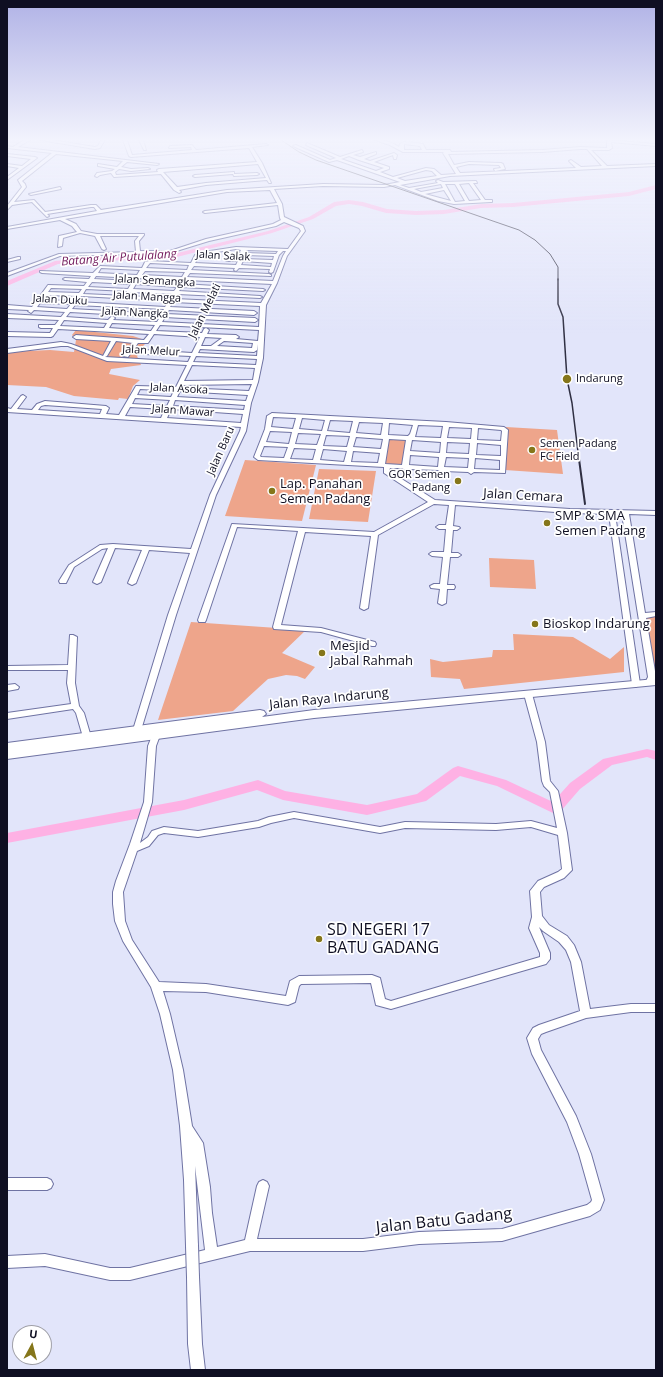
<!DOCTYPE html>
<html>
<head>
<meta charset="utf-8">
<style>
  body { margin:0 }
  #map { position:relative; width:663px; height:1377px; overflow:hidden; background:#e2e5fa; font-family:"Open Sans",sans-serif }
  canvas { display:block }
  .frame { position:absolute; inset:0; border:8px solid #0f0f22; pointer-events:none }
  .north { position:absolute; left:12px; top:1325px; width:40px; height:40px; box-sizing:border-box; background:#fff; border:1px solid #9f9fa7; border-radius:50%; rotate:7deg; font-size:11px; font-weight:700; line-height:16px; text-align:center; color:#0f0f22 }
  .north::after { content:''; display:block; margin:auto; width:14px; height:18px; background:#85761a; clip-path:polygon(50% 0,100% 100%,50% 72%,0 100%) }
</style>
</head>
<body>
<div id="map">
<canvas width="663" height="1377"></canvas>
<div class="frame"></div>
<div class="north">U</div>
</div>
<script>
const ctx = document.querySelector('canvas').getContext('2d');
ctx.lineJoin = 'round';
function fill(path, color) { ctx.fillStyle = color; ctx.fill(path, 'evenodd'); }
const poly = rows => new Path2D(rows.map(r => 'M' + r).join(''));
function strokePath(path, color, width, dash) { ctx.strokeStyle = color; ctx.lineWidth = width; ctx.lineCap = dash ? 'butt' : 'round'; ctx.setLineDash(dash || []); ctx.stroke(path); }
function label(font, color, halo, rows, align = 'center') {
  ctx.font = font + ' "Open Sans",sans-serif'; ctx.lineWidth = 3.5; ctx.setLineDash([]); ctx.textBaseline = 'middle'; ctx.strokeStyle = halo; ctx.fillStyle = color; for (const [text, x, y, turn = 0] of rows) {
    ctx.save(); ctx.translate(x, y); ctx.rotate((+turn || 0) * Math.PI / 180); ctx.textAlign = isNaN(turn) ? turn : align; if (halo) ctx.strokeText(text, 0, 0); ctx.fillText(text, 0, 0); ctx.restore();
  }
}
fill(poly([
  [76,330,133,336,148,341,142,347,137,356,141,365,111,369,109,374,140,380,133,386,128,399,119,398,118,400,74,396,46,387,7,385,7,352,50,350,74,352,76,340,72,335],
  [506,427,557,430,563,474,505,470],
  [389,438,408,439,404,466,384,465],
  [245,460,316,465,302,521,225,516],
  [319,469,376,471,368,522,309,519],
  [489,558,534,560,536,589,490,587],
  [656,616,656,670,649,671,641,618],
  [191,622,306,630,282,653,315,667,305,679,297,676,286,675,268,679,233,711,158,720],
  [513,634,573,637,610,659,624,647,624,672,464,689,460,679,431,677,430,659,443,662,492,657,493,650,514,650]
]), '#eea58b');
fill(poly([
  [656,185,656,189,629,196,513,207,481,208,444,214,416,215,386,213,362,206,349,204,336,206,313,219,272,233,169,259,93,261,58,264,7,286,7,281,55,261,93,257,169,255,268,231,309,217,334,202,349,200,363,202,387,209,416,211,444,210,481,204,513,203,629,192,656,185],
  [647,749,656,751,656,760,647,757,612,765,580,789,560,812,555,814,497,786,460,776,426,801,367,815,283,800,257,790,184,810,7,843,7,833,184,800,258,780,285,791,367,805,417,794,453,768,458,766,506,780,553,802,570,783,603,759,647,749]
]), '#feb1e4');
const minor = poly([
  [24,140,30,140,18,147,159,164,157,165,127,162,121,167,131,169,148,168,150,169,131,171,119,169,115,172,116,175,158,172,157,170,159,169,257,162,249,148,131,157,129,156,123,140,127,140,132,155,192,150,191,147,169,148,170,146,192,145,196,150,266,144,268,145,252,147,262,163,271,183,269,183,267,180,206,185,179,190,181,192,179,193,174,190,161,174,114,177,111,173,100,175,97,177,95,176,97,173,112,171,115,169,98,166,98,164,117,167,123,161,56,154,22,181,25,184,26,187,14,202,34,200,45,212,91,205,96,205,101,210,227,190,323,184,384,185,400,182,337,160,329,162,293,146,296,145,330,160,336,158,306,145,307,143,340,157,362,150,363,152,353,155,360,157,376,152,376,154,364,159,370,161,394,153,397,155,396,159,394,159,393,155,374,162,389,167,389,169,380,172,393,177,426,168,434,169,441,175,456,174,443,153,444,152,403,152,390,145,375,140,383,140,392,143,399,147,400,144,403,142,417,143,423,144,426,150,450,150,451,152,542,150,580,147,607,148,607,140,656,144,656,146,611,142,612,148,609,150,591,150,607,166,656,164,656,166,450,176,400,185,409,188,438,183,436,181,438,180,443,182,476,181,477,183,473,183,485,200,492,200,492,202,491,202,454,204,438,201,395,185,384,187,323,186,274,189,282,204,284,217,303,226,305,231,287,256,277,283,266,305,263,358,258,382,251,403,246,431,216,495,176,615,141,730,141,736,137,739,133,736,133,730,168,615,190,553,149,550,136,583,132,585,128,583,142,550,115,548,101,582,97,584,93,582,108,548,102,549,74,567,66,583,60,583,59,581,69,565,100,545,113,544,191,549,210,495,240,431,241,427,7,412,7,408,11,409,21,396,23,395,26,397,17,409,32,410,37,404,45,401,106,406,109,408,106,414,119,415,136,386,176,387,187,365,107,361,68,346,61,346,7,353,7,349,61,342,71,344,103,356,111,341,76,339,73,337,76,335,144,340,149,334,58,329,53,336,51,337,7,336,7,332,50,333,53,328,41,328,39,327,39,325,55,325,59,320,7,318,7,314,61,317,65,312,34,310,31,313,28,311,29,310,7,309,7,305,32,307,48,285,84,286,87,282,65,280,63,279,65,278,89,279,91,276,42,273,40,272,40,271,93,273,100,266,142,268,145,262,149,261,191,263,195,255,210,251,236,247,288,249,301,231,299,228,284,222,276,226,209,241,170,253,140,254,138,255,136,254,60,256,7,276,7,273,59,254,136,252,135,241,139,236,100,236,106,249,104,250,102,249,95,236,80,233,63,238,62,246,58,247,59,236,77,232,72,226,60,220,7,229,7,227,97,211,94,207,91,207,47,214,49,216,47,217,32,202,12,205,7,210,7,206,22,187,18,180,52,153,7,148,7,146,13,147,24,140],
  [404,144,420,146,422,150,404,150,404,144],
  [580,149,587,149,602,166,581,167,571,160,569,161,576,168,460,173,456,167,469,164,499,165,501,168,494,169,495,171,505,169,503,164,501,163,469,162,454,165,448,154,542,152,580,149],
  [349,156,359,160,384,168,376,171,341,159,349,156],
  [258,164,266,178,206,183,177,187,163,172,258,164],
  [426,170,432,171,437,176,405,181,397,178,426,170],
  [469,183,481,200,469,201,459,184,469,183],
  [441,184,443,188,421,192,414,189,441,184],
  [445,184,455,184,465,201,455,202,445,184],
  [270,190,277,203,205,211,203,212,205,213,278,205,280,218,281,220,273,224,206,239,170,251,140,251,139,241,144,235,144,234,97,234,81,231,76,224,65,219,227,192,270,190],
  [444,190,451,201,425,194,444,190],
  [236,249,241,250,240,252,242,254,240,258,227,259,225,260,227,261,238,261,236,265,195,263,199,257,211,253,236,249],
  [246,250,278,251,276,254,245,253,246,250],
  [283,251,286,251,283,256,273,281,187,277,190,273,271,276,271,275,269,274,191,270,194,266,235,268,234,270,236,271,239,268,270,269,269,272,271,273,273,272,279,255,283,251],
  [246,255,274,256,273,260,244,259,246,255],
  [243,261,272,263,271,267,241,265,243,261],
  [150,263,189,265,187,270,146,268,150,263],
  [101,268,140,270,137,275,98,273,101,268],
  [145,271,185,272,182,277,142,275,145,271],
  [96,276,135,278,133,281,94,279,96,276],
  [140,278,181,280,179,284,138,282,140,278],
  [186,280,272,284,261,303,175,299,178,294,260,298,262,297,260,296,179,291,182,287,263,291,265,290,263,289,183,284,186,280],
  [92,282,131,284,128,289,88,287,92,282],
  [136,284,177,287,174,291,133,289,136,284],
  [51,288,82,289,79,293,48,292,51,288],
  [86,289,127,291,126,293,128,294,131,292,173,294,170,298,83,294,86,289],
  [46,295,76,296,73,301,42,300,46,295],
  [81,296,169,301,165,307,78,302,81,296],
  [173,302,260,306,259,327,162,322,165,317,255,322,258,320,255,318,166,314,169,310,254,315,257,313,254,311,170,307,173,302],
  [40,303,71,304,67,309,37,307,40,303],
  [75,305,164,309,161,314,72,309,75,305],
  [70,312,160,317,157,322,113,320,115,318,112,316,108,320,66,317,70,312],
  [64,320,107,323,104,328,60,326,64,320],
  [112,323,155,325,151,331,109,328,112,323],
  [160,325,259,330,258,341,236,339,239,337,236,335,207,334,209,330,206,328,204,329,202,333,156,331,160,325],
  [154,334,200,337,192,353,144,350,141,352,144,354,191,356,188,362,105,357,107,356,116,341,133,343,123,356,128,357,138,343,148,343,154,334],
  [205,337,222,338,211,346,201,346,205,337],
  [224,341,253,343,252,348,217,346,224,341],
  [258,344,257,356,198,353,200,349,254,352,257,350,258,344],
  [196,356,257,359,256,365,193,362,196,356],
  [192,365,255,368,253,380,184,381,192,365],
  [252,384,249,391,181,388,183,385,252,384],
  [140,389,174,391,171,397,137,395,140,389],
  [180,391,248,395,246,401,177,397,180,391],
  [135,398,170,400,167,406,132,404,135,398],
  [175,400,245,405,244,410,173,406,175,400],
  [45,405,102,409,100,414,38,410,41,406,45,405],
  [130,407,165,409,161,418,125,416,130,407],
  [171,409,243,414,241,423,167,418,171,409],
  [40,140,52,140,95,147,98,146,101,140,105,140,100,148,95,149,40,140],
  [139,140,143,140,146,150,144,150,139,140],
  [7,154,35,157,37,158,7,180,7,177,19,168,7,166,7,164,22,166,31,159,7,156,7,154],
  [234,172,234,174,257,173,259,174,257,175,234,176,233,174,195,177,193,176,195,175,234,172],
  [60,187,61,189,31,195,29,194,60,187],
  [18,257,20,257,20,259,7,262,7,260,18,257],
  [272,413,446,422,504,427,508,430,505,473,474,472,471,474,468,472,444,471,441,472,438,470,408,469,405,470,402,468,390,468,389,471,435,500,570,509,656,511,656,515,629,514,645,613,656,612,656,616,646,618,656,677,652,685,646,685,645,683,648,677,622,514,615,514,640,684,636,687,632,684,609,514,570,513,455,505,453,526,459,527,460,528,457,530,453,530,451,553,458,553,461,555,458,557,450,557,447,585,454,585,455,587,454,589,447,589,446,603,442,605,438,603,440,589,431,588,430,586,434,584,440,584,443,557,432,556,429,554,432,552,444,552,446,529,439,529,436,527,439,525,446,525,449,505,434,504,378,535,368,608,364,610,360,608,371,536,305,532,281,625,321,628,375,642,376,644,375,646,372,646,321,632,274,629,273,627,298,531,237,527,206,620,205,622,199,622,198,620,232,524,374,532,428,502,384,473,384,467,258,460,254,457,265,429,267,416,272,413],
  [273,417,296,418,293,429,271,427,273,417],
  [302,418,325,420,322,431,299,429,302,418],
  [330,420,353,421,350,433,327,431,330,420],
  [359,422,383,423,381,435,356,433,359,422],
  [389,423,413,425,410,434,408,436,388,435,389,423],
  [418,425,443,426,441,438,415,437,418,425],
  [449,427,472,428,471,439,447,438,449,427],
  [478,428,501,430,502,431,501,441,477,440,478,428],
  [270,431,292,432,289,444,266,442,270,431],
  [298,433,321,434,317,445,295,444,298,433],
  [326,435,350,436,347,447,323,446,326,435],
  [356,437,383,439,381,449,353,447,356,437],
  [389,439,406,440,402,465,385,464,389,439],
  [412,440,441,442,440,453,410,451,412,440],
  [447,442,470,443,469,454,446,453,447,442],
  [477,443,501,445,501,456,476,455,477,443],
  [264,446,288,447,284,458,261,457,260,456,264,446],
  [294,448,316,449,313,460,290,459,294,448],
  [323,449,347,451,344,462,320,460,323,449],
  [353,451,380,453,378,463,351,462,353,451],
  [410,455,439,457,438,467,409,465,410,455],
  [446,457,469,458,468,468,444,467,446,457],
  [475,458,500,460,500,470,474,469,475,458],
  [70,635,73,635,77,637,75,683,79,706,84,713,91,737,87,740,83,737,76,713,73,709,7,719,7,713,71,704,67,683,68,670,7,670,7,666,68,665,70,635],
  [15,684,19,687,18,689,7,691,7,685,15,684],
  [528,691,532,694,545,742,550,781,558,791,567,833,572,870,564,878,544,887,540,892,542,916,549,925,567,936,574,945,581,962,590,1009,631,1004,656,1004,656,1012,631,1012,586,1018,546,1032,541,1034,538,1039,541,1050,576,1116,591,1154,604,1200,600,1210,590,1216,502,1241,419,1244,363,1251,250,1251,130,1280,110,1280,45,1266,7,1268,7,1256,45,1254,110,1268,130,1268,205,1250,195,1166,198,1246,196,1250,192,1252,188,1250,186,1246,184,1180,180,1126,173,1070,160,1014,151,987,123,941,115,921,113,904,113,892,116,881,130,844,144,802,148,746,155,728,158,727,162,730,156,746,152,802,140,843,148,837,152,831,164,827,198,831,258,821,269,817,294,812,380,827,405,822,496,824,531,821,557,828,550,792,544,786,542,781,537,742,524,694,528,691],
  [294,818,380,833,405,828,496,830,531,827,558,835,562,869,558,872,538,881,530,891,532,917,529,928,540,953,540,957,391,1001,385,999,380,978,372,975,299,976,290,981,286,996,206,984,159,982,132,940,125,921,123,892,137,851,149,846,158,835,164,833,198,837,259,827,271,823,294,818],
  [539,927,543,931,559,942,566,950,571,962,580,1011,539,1025,533,1028,527,1038,532,1054,567,1122,579,1154,592,1200,591,1202,587,1205,502,1229,419,1232,363,1239,257,1239,269,1186,267,1182,263,1180,259,1182,257,1186,245,1240,217,1247,212,1213,210,1187,203,1143,192,1126,183,1070,170,1014,163,991,206,992,288,1005,295,1002,299,986,301,984,371,983,376,1005,391,1009,546,964,550,959,550,953,539,927],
  [7,1178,47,1178,51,1180,53,1184,51,1188,47,1190,7,1190,7,1178],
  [193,1271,197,1273,199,1277,202,1344,205,1370,191,1370,188,1344,187,1277,189,1273,193,1271]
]);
const highway = poly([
  [656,679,656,685,314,718,7,759,7,751,10,751,7,751,7,743,260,710,264,711,266,714,262,717,314,710,656,679]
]);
strokePath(minor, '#6f73a3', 2);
strokePath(highway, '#6f73a3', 2);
fill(minor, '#fff');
fill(highway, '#fff');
strokePath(poly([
  [281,140,299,152,316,160,519,230,535,240,550,254,558,267,558,280]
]), '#2f2f42', 1);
strokePath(poly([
  [558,279,558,304,563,317,567,379,572,403,579,460]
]), '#2f2f42', 1.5);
strokePath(poly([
  [579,459,585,504]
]), '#2f2f42', 2);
const minorBridge = poly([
  [192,1246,193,1277]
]);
strokePath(minorBridge, '#6f73a3', 14, []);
strokePath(minorBridge, '#fff', 12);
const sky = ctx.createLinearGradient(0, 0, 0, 333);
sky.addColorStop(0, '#b1b3e6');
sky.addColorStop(0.42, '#f2f3fd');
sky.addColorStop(1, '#f2f3fd00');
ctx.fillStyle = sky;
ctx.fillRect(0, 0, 663, 333);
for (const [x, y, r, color] of [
  [567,379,5,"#85761a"],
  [532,450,4,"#85761a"],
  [458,481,4,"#85761a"],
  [272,491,4,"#85761a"],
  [547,523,4,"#85761a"],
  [535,624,4,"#85761a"],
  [322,653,4,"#85761a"],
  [319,939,4,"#85761a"]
]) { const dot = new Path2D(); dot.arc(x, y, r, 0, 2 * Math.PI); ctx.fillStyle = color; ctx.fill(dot); strokePath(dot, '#fff', 1.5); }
label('11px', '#0f0f22', '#fff', [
  ["Jalan Salak",223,256,3],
  ["Jalan Semangka",155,281,3],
  ["Jalan Mangga",147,297,3],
  ["Jalan Duku",60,300,3],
  ["Jalan Melati",205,311,-64],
  ["Jalan Nangka",135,313,3],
  ["Jalan Melur",151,351,3],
  ["Jalan Asoka",179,389,3],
  ["Jalan Mawar",183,411,4],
  ["Jalan Baru",221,451,-66]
]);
label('11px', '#0f0f22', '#fff', [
  ["Indarung",576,379],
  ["Semen Padang",540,444],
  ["FC Field",540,457],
  ["GOR Semen",450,475,"right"],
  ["Padang",450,488,"right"]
], 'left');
label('italic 12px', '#772161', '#fff', [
  ["Batang Air Putulalang",119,258,-4]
]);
label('13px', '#0f0f22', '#fff', [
  ["Lap. Panahan",280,484],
  ["Semen Padang",280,499],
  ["SMP & SMA",555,516],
  ["Semen Padang",555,531],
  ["Bioskop Indarung",543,624],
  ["Mesjid",330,646],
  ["Jabal Rahmah",330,661]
], 'left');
label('13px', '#0f0f22', '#fff', [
  ["Jalan Cemara",523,496,3],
  ["Jalan Raya Indarung",329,699,-6]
]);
label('16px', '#0f0f22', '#fff', [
  ["SD NEGERI 17",327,930],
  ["BATU GADANG",327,948]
], 'left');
label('16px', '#0f0f22', '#fff', [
  ["Jalan Batu Gadang",444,1221,-6]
]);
</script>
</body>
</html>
